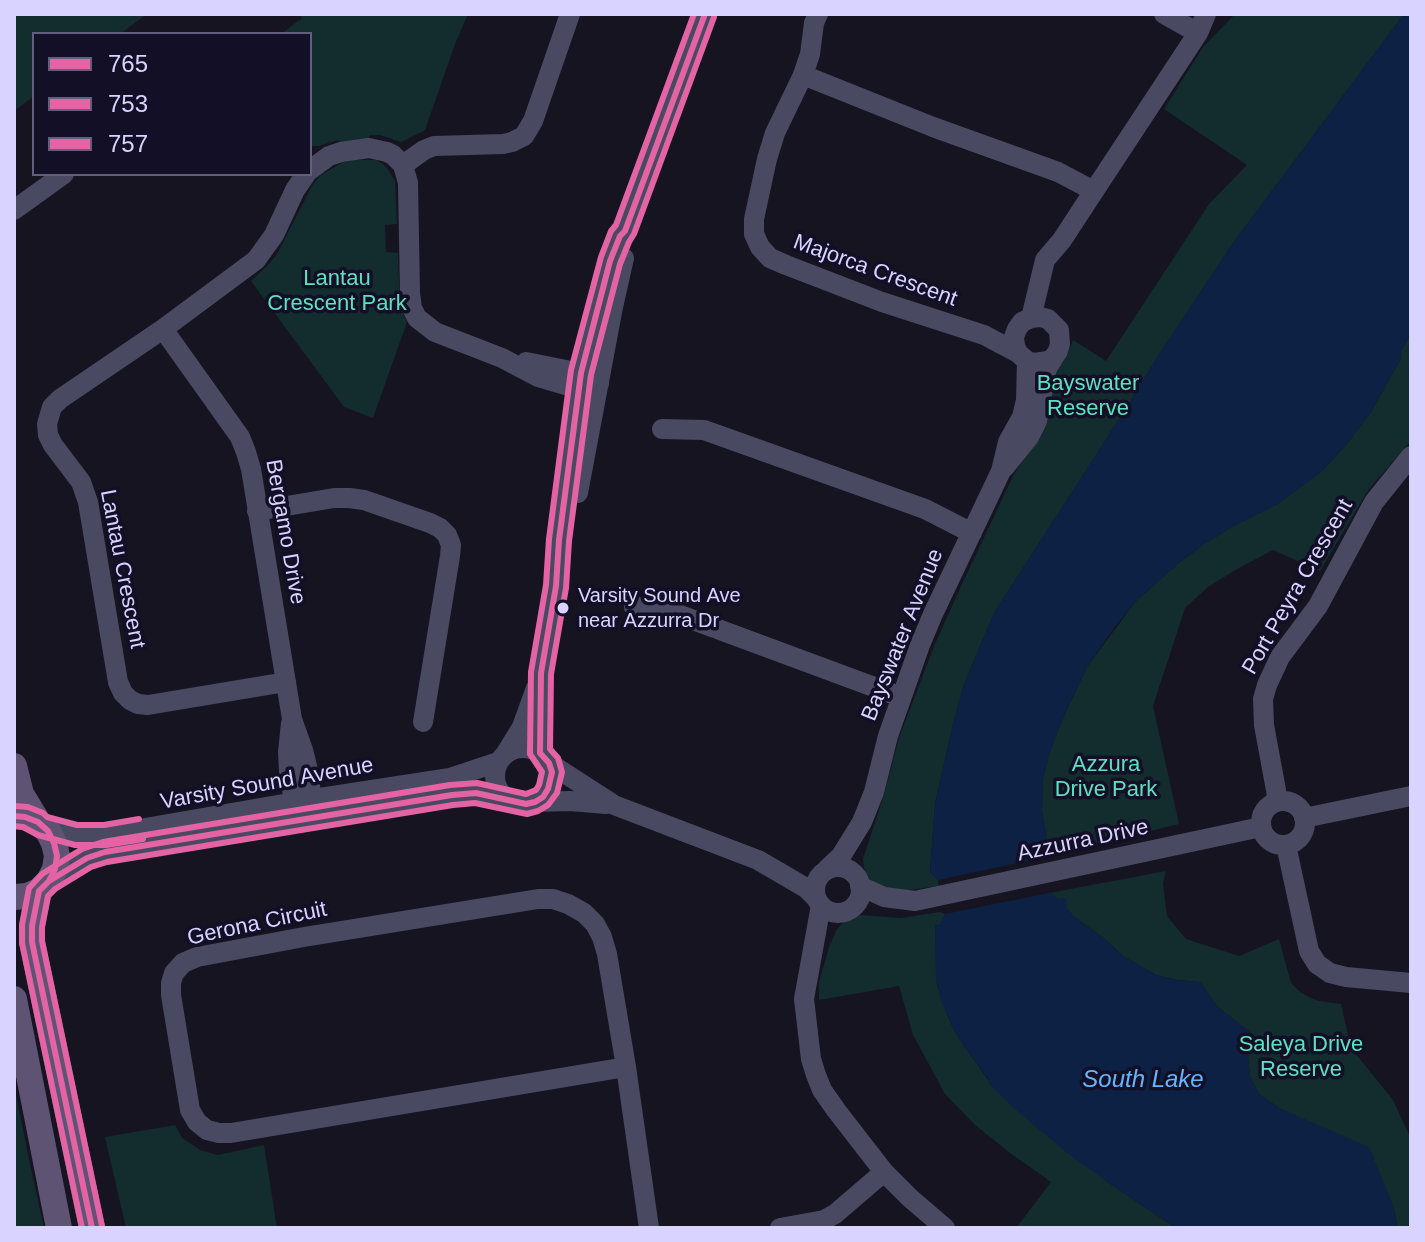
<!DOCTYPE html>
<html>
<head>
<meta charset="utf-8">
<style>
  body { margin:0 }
  #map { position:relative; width:1425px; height:1242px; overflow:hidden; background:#161421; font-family:Arial,sans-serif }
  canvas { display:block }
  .frame { position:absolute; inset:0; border:16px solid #d9d4ff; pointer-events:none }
  .legend { position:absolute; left:32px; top:32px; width:280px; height:144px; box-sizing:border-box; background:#130f26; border:2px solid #625e7d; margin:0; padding:10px 14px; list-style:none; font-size:24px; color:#d9d4ff }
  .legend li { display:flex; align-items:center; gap:16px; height:40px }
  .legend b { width:40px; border:2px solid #625e7d }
</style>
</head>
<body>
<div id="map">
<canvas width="1425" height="1242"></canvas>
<div class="frame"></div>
<ul class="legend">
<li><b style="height:10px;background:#e463a4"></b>765</li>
<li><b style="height:10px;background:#e463a4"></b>753</li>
<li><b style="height:10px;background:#e463a4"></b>757</li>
</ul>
</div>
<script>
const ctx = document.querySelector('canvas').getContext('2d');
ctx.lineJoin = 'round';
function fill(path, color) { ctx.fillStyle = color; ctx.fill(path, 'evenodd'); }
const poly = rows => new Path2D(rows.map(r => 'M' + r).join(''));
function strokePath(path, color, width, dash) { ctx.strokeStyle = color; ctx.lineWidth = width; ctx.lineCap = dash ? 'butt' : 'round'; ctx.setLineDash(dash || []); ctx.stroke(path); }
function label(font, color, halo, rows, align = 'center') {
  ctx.font = font + ' Arial,sans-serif'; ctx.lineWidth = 7; ctx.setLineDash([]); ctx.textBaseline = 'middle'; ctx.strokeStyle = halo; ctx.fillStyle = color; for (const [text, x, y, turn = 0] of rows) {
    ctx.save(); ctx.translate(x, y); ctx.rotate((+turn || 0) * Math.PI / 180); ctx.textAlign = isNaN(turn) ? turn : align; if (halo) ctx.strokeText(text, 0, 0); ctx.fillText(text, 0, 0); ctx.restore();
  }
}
fill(poly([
  [14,14,147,14,120,34,34,34,34,96,14,111],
  [299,14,468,14,455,44,425,130,401,142,380,135,369,135,369,142,342,145,338,140,319,146,310,146,310,34,281,34,302,18],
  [1235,14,1404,14,1233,243,1158,356,1127,407,994,613,963,687,953,724,935,804,930,872,938,880,939,886,903,891,879,886,870,879,864,869,863,859,884,795,899,738,934,646,962,584,1014,474,1039,435,1055,369,1062,364,1067,356,1073,340,1106,361,1209,204,1247,165,1164,109,1203,47],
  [356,160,376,160,383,164,388,169,395,181,397,224,385,225,386,252,398,253,400,307,407,322,373,418,344,407,251,281,269,264,277,254,313,184,321,175,331,169,343,162],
  [1411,333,1411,441,1369,489,1320,571,1273,550,1237,569,1208,587,1185,608,1153,706,1179,824,1041,858,1048,846,1042,811,1043,778,1051,748,1063,718,1087,667,1136,601,1180,562,1204,544,1232,527,1276,505,1321,472,1346,445,1371,412,1401,358,1401,351],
  [1166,871,1163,883,1167,916,1186,939,1239,956,1279,939,1291,983,1300,992,1311,998,1319,1001,1341,1004,1351,1048,1393,1100,1411,1139,1411,1228,1398,1228,1393,1205,1279,1108,1259,1094,1250,1077,1248,1057,1253,1035,1217,1006,1200,982,1177,980,1156,975,1123,956,1105,939,1073,916,1058,899,1049,893],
  [940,912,945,914,940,925,935,926,937,985,948,1017,956,1034,988,1080,1106,1181,1176,1228,1016,1228,1051,1182,1010,1153,975,1125,945,1094,913,1035,899,986,819,1000,819,982,829,947,836,931,844,921,860,915,901,918],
  [14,1084,30,1164,44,1228,14,1228],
  [175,1125,182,1138,190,1143,200,1150,218,1155,264,1145,277,1228,126,1228,105,1137]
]), '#132c2d');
fill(poly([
  [1404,14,1411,14,1411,333,1401,351,1401,358,1371,412,1346,445,1321,472,1276,505,1232,527,1204,544,1180,562,1136,601,1114,628,1087,667,1063,718,1051,749,1043,778,1042,811,1048,846,1041,859,1049,892,1058,899,1066,898,1067,908,1073,916,1105,939,1123,956,1156,975,1177,980,1200,982,1217,1006,1253,1035,1248,1057,1250,1077,1259,1094,1279,1108,1369,1147,1393,1205,1398,1228,1176,1228,1106,1181,1066,1152,1017,1111,989,1084,988,1079,956,1034,941,1001,936,976,935,926,940,925,945,914,938,880,930,873,935,804,953,724,963,687,994,613,1127,407,1158,356,1233,243]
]), '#0d2144');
fill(poly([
  [1041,858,1049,893,945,914,938,880]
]), '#161421');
strokePath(poly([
  [818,14,814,23,810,54,803,75,775,133,767,159,754,219,754,234,760,247,770,258,786,265,882,302,984,335,1018,353],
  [1164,14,1198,33],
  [803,75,933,127,1058,172,1094,191],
  [403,165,424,150,434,146,503,144,512,142,524,136,533,121,570,14],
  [310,170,329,156,341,152,369,148,387,152,393,155,403,165,408,183,410,293,412,308,417,318,435,332,502,358,538,377,565,385,579,386,599,384],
  [14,210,64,174],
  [1031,318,1045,260,1062,240,1094,191,1198,33,1206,14],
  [163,329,240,437,246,452,251,469,292,719,303,750,307,766,312,799,305,819],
  [526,362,581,373,591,379],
  [662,429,704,430,925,509,972,533],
  [1004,468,1029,437,1037,421,1047,368,1058,351,1060,344,1059,330,1048,319,1040,317,1031,318,1022,322,1017,329,1014,337,1015,346,1018,353,1027,361,1034,363,1048,361,1054,357],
  [578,493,613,307,624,258],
  [257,511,334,498,349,498,364,500,430,523,440,528,447,535,451,545,450,556,423,722],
  [634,607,661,608,901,697],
  [286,682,148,705,138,704,130,700,123,693,118,682,88,502,81,482,53,445,48,435,47,424,52,407,60,399,163,329,256,260,274,235,295,190,306,174],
  [291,723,288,752,289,771,294,802,301,813],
  '495 776a28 28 0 1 1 56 0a28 28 0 1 1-56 0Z',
  [506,753,522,727,536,688],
  [540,753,541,673,556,586,559,540,581,373,610,261,620,236,625,231,705,14],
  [549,763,614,805,758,860,806,888,817,899],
  '1261 823a22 22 0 1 1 44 0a22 22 0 1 1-44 0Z',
  [1278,801,1264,725,1263,699,1267,685,1280,657,1318,606,1374,502,1411,456],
  [535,802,570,801,606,804],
  [1304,818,1411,796],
  [42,826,76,835,105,835,312,799,450,778,498,762],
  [1286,845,1309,951,1317,964,1330,973,1346,977,1411,983],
  '815 890a23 23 0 1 1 46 0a23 23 0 1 1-46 0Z',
  [827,869,841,856,862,822,874,792,888,736,920,645,933,614,1001,471,1008,442,1022,417,1026,400,1027,361],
  [49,881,68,871,87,858,105,852,452,795,476,793,507,800],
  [860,886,884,897,915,901,1261,827],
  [821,905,804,999,811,1059,816,1075,822,1090,836,1110,884,1172,910,1198,945,1228],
  [626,1067,231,1133,219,1133,207,1130,197,1122,190,1110,171,995,171,983,174,973,183,963,197,957,304,937,538,899,553,899,568,904,584,913,595,924,602,937,607,954,626,1067,649,1228],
  [780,1228,824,1220,835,1214,884,1172]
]), '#4a4962', 20);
strokePath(poly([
  [14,766,21,794,38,822],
  [14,816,25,817,38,822,48,831,54,843,57,856,55,869,49,881,39,891,27,896,14,897],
  [39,891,32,926,32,942,92,1228],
  [14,999,59,1228]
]), '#5e5373', 26);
strokePath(poly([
  [14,816,25,817,38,822,48,831,54,843,57,856,55,869,49,881,39,891],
  [39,891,49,881,87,858,105,852,452,795,476,793,526,804,535,802,543,797,548,789,552,772,549,763,540,753,541,673,556,586,559,540,581,373,610,261,620,236,625,231,705,14],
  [39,891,32,926,32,942,92,1228]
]), '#e463a4', 6);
strokePath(poly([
  [14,826,23,827,38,835,75,845,106,845,143,839],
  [102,1226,42,941,42,927,48,896,55,889,91,867,107,862,453,805,475,803,527,814,538,811,548,805,557,793,562,772,558,758,550,749,551,674,566,588,569,541,591,375,620,264,629,242,634,234,714,17]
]), '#e463a4', 6);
strokePath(poly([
  [15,806,28,807,43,813,47,817,77,825,104,825,139,819],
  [82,1228,22,943,22,925,29,888,42,874,82,849,103,842,450,785,477,783,526,794,536,790,539,785,542,772,530,754,531,672,546,585,549,539,571,370,601,257,611,231,616,225,694,14]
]), '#e463a4', 6);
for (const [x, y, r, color] of [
  [563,608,7,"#d9d4ff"]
]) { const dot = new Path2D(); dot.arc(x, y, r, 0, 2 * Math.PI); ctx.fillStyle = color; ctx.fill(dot); strokePath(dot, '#130f26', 3); }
label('20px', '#d9d4ff', '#130f26', [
  ["Varsity Sound Ave",578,596],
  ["near Azzurra Dr",578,621]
], 'left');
label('22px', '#d9d4ff', '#130f26', [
  ["Majorca Crescent",875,271,20],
  ["Bergamo Drive",285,532,80],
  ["Lantau Crescent",122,569,79],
  ["Port Peyra Crescent",1298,587,-60],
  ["Bayswater Avenue",903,635,-68],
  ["Varsity Sound Avenue",267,784,-10],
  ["Azzurra Drive",1083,841,-12],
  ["Gerona Circuit",257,924,-12]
]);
label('22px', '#5fe0c0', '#130f26', [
  ["Lantau",337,279],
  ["Crescent Park",337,304],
  ["Bayswater",1088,384],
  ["Reserve",1088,409],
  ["Azzura",1106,765],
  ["Drive Park",1106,790],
  ["Saleya Drive",1301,1045],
  ["Reserve",1301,1070]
]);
label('italic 24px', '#62b6ff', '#130f26', [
  ["South Lake",1143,1080]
]);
</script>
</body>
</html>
